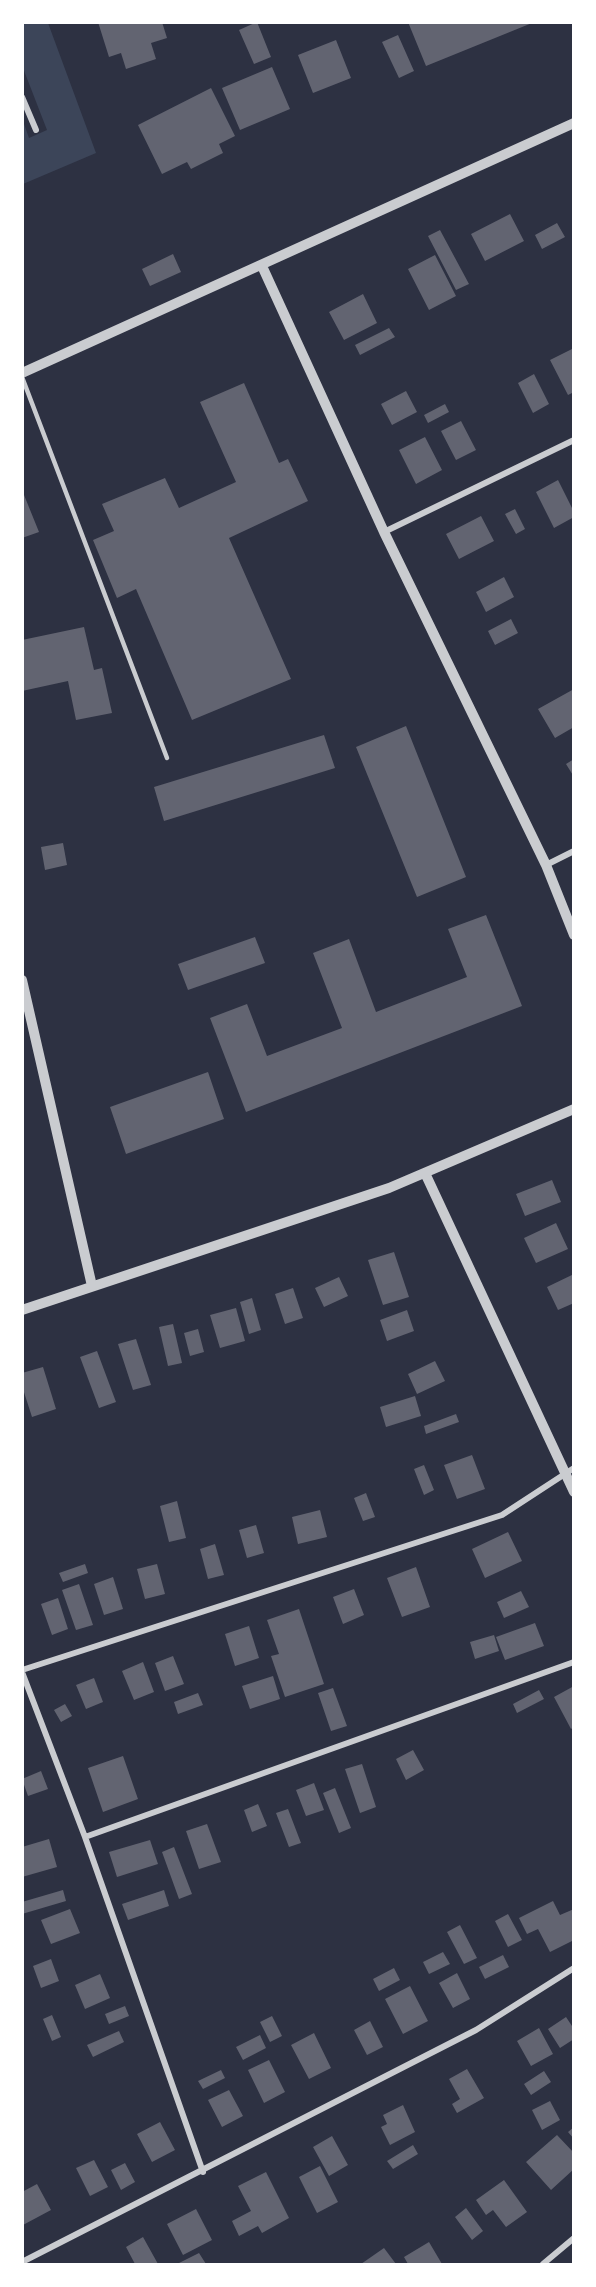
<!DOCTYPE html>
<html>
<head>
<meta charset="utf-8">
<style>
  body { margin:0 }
  #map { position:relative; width:596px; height:2287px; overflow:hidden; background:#2d3142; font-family:Barlow,sans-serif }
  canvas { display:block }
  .frame { position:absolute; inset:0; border:24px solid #fff; pointer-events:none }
</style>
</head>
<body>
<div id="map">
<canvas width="596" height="2287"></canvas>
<div class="frame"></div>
</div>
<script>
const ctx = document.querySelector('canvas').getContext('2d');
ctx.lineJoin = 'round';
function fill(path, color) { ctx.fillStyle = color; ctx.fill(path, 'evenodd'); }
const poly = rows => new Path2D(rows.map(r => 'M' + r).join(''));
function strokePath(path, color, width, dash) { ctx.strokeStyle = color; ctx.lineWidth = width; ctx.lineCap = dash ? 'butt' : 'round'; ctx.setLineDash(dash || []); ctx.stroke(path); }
fill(poly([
  [22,23,48,23,96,153,23,184,23,121,29,138,47,130,23,68]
]), '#3c4559');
fill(poly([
  [98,22,162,22,167,38,151,43,156,59,126,69,121,53,109,57],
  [257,22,271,57,254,64,239,30],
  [408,22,532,22,532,23,426,66],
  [398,35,414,71,399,78,382,42],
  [336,40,351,78,313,93,298,55],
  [272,67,290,109,240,130,222,88],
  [211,88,235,136,219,144,223,153,191,169,187,162,162,174,138,125],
  [510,214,524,241,485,261,471,234],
  [557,223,565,237,542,249,535,235],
  [440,230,469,284,456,290,428,236],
  [173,254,181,272,150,286,142,269],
  [435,255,456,296,429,310,408,269],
  [363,294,377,323,344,340,329,312],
  [389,328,395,337,360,355,355,345],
  [574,348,574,392,568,395,550,360],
  [534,374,549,404,533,413,518,383],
  [244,383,279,463,288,459,308,501,229,538,291,679,192,720,136,589,117,598,93,540,114,531,102,504,165,478,179,508,236,482,200,402],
  [406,391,417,412,392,425,381,404],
  [445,404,449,412,428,423,424,415],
  [461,421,476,450,456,460,441,431],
  [425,437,442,470,416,484,399,450],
  [558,480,574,512,574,517,554,528,536,492],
  [22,490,39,532,22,538],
  [515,509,525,529,516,534,505,514],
  [481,516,494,541,459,559,446,534],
  [504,577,514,597,486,612,476,592],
  [511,619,518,633,495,645,488,631],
  [84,627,94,670,102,668,112,713,76,720,68,681,22,691,22,640],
  [574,689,574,727,555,738,538,709],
  [406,726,466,877,417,897,356,747],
  [324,735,335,768,164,821,154,787],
  [574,759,574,777,566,764],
  [63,843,67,865,45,870,41,847],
  [486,915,522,1006,246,1112,210,1018,247,1004,267,1056,342,1028,313,953,349,939,376,1012,467,977,448,929],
  [255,937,265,963,188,990,178,964],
  [208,1072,224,1119,126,1154,110,1107],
  [552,1180,561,1202,525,1216,516,1194],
  [556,1223,568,1249,536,1263,524,1238],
  [394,1252,409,1297,383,1305,368,1260],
  [574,1274,574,1303,558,1310,547,1287],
  [339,1277,348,1296,324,1307,315,1288],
  [293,1288,303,1318,285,1324,275,1294],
  [252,1298,261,1330,249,1334,240,1302],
  [236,1308,245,1341,220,1348,210,1315],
  [407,1310,414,1331,387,1341,380,1320],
  [173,1324,182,1363,168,1366,159,1327],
  [198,1329,204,1352,190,1356,184,1333],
  [136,1339,151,1385,133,1390,118,1344],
  [97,1351,116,1402,99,1408,80,1357],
  [435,1361,445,1381,417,1394,408,1374],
  [43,1367,56,1409,32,1417,22,1386,22,1373],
  [415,1396,421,1416,386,1427,380,1407],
  [456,1414,459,1422,426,1434,424,1426],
  [472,1455,485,1489,457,1499,444,1465],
  [424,1465,434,1490,424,1495,414,1469],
  [366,1493,375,1517,363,1521,354,1498],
  [177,1501,186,1538,169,1542,160,1506],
  [320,1510,327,1537,298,1544,292,1517],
  [256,1525,264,1553,247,1558,239,1530],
  [508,1532,522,1561,485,1578,472,1549],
  [215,1544,224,1575,208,1579,200,1549],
  [85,1564,88,1573,63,1582,59,1573],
  [157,1564,165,1594,145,1599,137,1569],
  [416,1567,430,1607,402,1617,387,1578],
  [113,1577,123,1609,104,1615,94,1584],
  [79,1584,93,1625,76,1630,62,1590],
  [354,1589,364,1615,343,1624,333,1597],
  [521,1591,529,1607,504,1618,497,1602],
  [58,1598,68,1629,52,1635,41,1604],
  [299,1609,324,1684,285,1697,271,1656,279,1654,267,1620],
  [535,1623,544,1646,505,1660,496,1637],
  [249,1626,259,1658,235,1666,225,1634],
  [494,1635,499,1651,475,1659,470,1642],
  [173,1656,184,1684,165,1691,155,1663],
  [143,1662,154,1692,134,1700,122,1671],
  [273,1676,280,1699,250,1709,242,1686],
  [94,1678,103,1702,86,1709,76,1685],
  [574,1686,574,1727,571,1729,554,1697],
  [333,1688,347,1726,331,1731,318,1693],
  [539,1690,544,1699,517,1713,513,1704],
  [198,1693,203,1705,178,1714,174,1702],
  [65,1704,72,1716,61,1722,54,1710],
  [413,1750,424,1770,406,1780,396,1759],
  [123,1756,138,1799,103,1812,88,1768],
  [362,1764,376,1807,360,1813,345,1769],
  [41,1771,48,1789,28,1796,22,1779],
  [314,1783,324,1810,306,1816,296,1790],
  [335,1788,351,1828,339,1833,323,1793],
  [258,1804,267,1826,252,1832,244,1810],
  [288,1809,301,1843,289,1847,276,1813],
  [207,1824,221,1862,199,1869,186,1831],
  [49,1839,57,1867,22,1877,22,1847],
  [150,1840,158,1864,117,1877,109,1852],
  [174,1847,192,1894,179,1899,162,1852],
  [63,1890,66,1901,22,1914,22,1902],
  [164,1890,169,1906,128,1920,122,1904],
  [553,1901,560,1915,574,1909,574,1940,550,1952,538,1929,527,1934,519,1918],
  [70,1909,80,1933,51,1944,41,1920],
  [508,1914,522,1940,508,1947,495,1921],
  [460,1925,477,1958,464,1964,447,1932],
  [443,1952,450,1964,429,1974,423,1962],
  [503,1955,509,1967,485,1979,479,1967],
  [51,1959,59,1981,41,1988,33,1966],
  [394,1968,400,1980,379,1991,373,1979],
  [457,1973,470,1999,453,2008,439,1983],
  [100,1974,110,1998,85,2009,75,1985],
  [410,1986,428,2021,403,2034,385,1999],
  [125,2006,129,2016,109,2024,105,2014],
  [52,2015,61,2037,52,2041,43,2019],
  [272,2016,282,2036,270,2042,260,2022],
  [566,2017,574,2029,574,2039,560,2048,548,2029],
  [370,2021,383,2047,367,2055,354,2030],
  [539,2028,553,2054,531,2066,517,2041],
  [119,2031,124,2042,93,2057,87,2045],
  [314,2033,331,2068,309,2079,291,2045],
  [260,2035,266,2048,243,2060,236,2047],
  [269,2060,285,2092,264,2103,248,2070],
  [467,2069,484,2098,457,2113,452,2104,460,2099,449,2079],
  [221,2070,225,2078,203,2089,198,2081],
  [544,2071,551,2082,531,2095,524,2084],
  [229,2090,243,2116,222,2127,208,2100],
  [550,2101,560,2120,542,2130,532,2110],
  [403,2105,415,2132,390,2145,381,2127,387,2124,383,2115],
  [160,2122,175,2150,152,2162,137,2134],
  [574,2127,574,2139,568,2132],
  [557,2135,574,2153,574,2169,551,2190,526,2162],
  [332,2136,348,2165,329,2176,313,2147],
  [413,2145,418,2154,393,2169,387,2161],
  [94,2160,108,2187,90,2196,76,2168],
  [125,2163,135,2182,121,2190,111,2170],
  [320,2166,338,2202,317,2213,299,2177],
  [266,2172,289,2218,262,2233,258,2226,239,2236,232,2221,251,2211,238,2186],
  [504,2180,527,2212,506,2227,493,2210,486,2215,476,2200],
  [37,2184,51,2210,23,2225,22,2192],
  [466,2208,483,2231,472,2240,455,2217],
  [196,2209,212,2240,183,2255,167,2224],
  [143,2237,158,2264,135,2264,126,2247],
  [429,2242,442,2264,408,2264,404,2257],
  [384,2248,396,2264,361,2264],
  [199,2253,206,2264,177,2264]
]), '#626471');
strokePath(poly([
  [22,377,167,758]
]), '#caccd0', 4.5);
strokePath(poly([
  [22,97,36,130],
  [384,532,574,440],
  [546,865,574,851],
  [22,1670,502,1515,574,1468],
  [22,1672,85,1837,203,2172],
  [85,1837,574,1662],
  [22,2262,476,2030,574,1968],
  [543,2264,574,2238]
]), '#caccd0', 6);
strokePath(poly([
  [262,266,384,532,546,865,574,935],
  [22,373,574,123],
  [22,980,92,1286],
  [425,1173,574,1492],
  [22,1310,389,1188,574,1109]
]), '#caccd0', 10);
</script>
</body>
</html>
